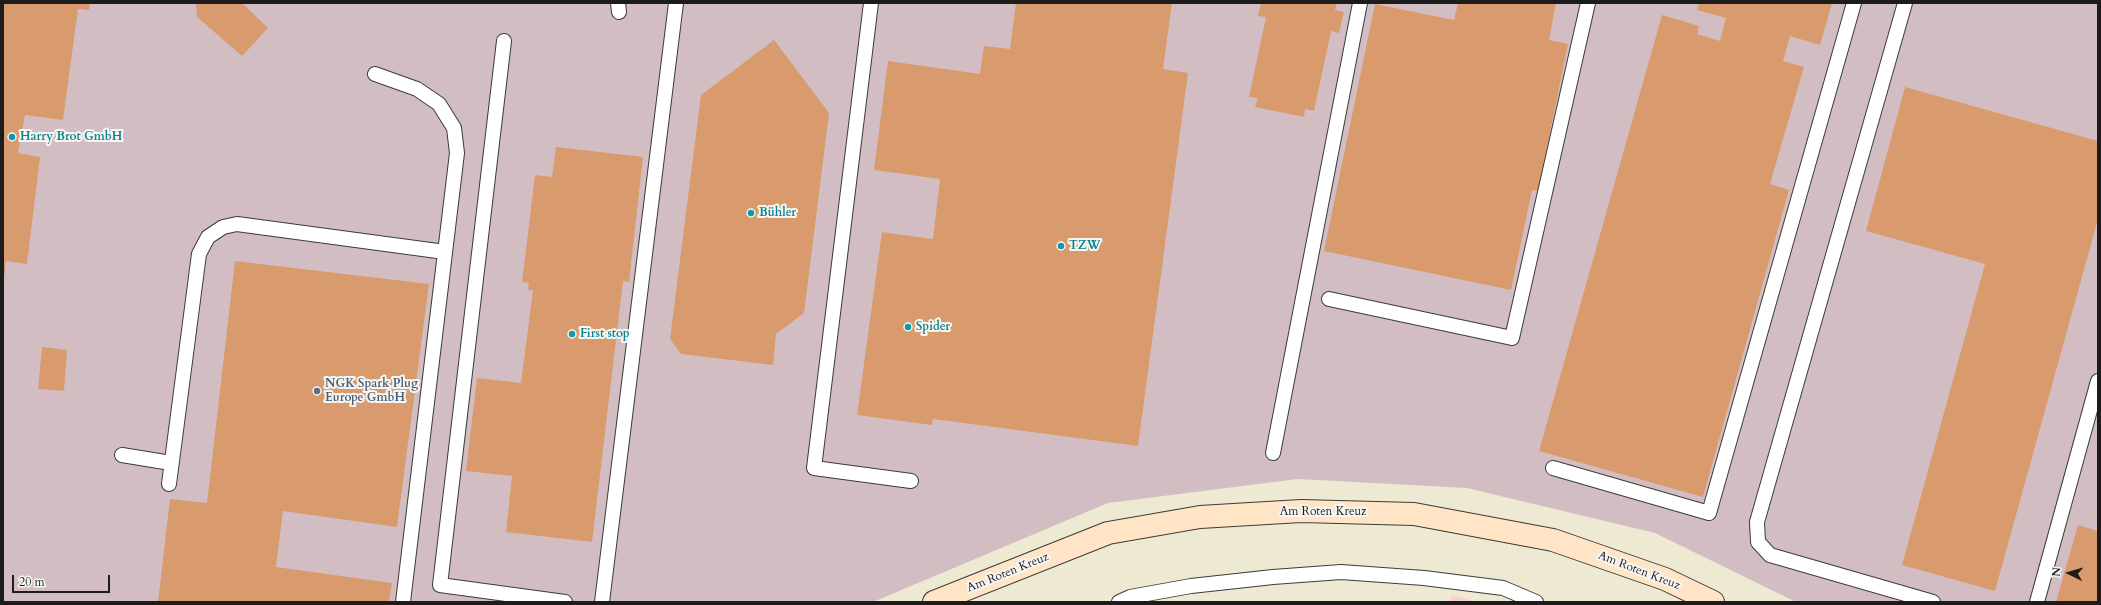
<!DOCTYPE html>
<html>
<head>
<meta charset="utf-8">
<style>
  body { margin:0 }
  #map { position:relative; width:2101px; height:605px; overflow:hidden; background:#eee9d3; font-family:Cardo,serif }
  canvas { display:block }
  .frame { position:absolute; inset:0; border:4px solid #1c1c1c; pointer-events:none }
  .north { position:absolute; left:2049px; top:553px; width:40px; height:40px; -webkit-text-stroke:3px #f6f6f2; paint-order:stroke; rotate:275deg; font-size:11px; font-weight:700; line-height:16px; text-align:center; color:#1c1c1c }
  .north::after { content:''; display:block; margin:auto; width:14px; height:18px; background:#1c1c1c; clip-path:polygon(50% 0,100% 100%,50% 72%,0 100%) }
  .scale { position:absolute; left:12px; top:575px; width:98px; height:18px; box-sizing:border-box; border:2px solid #1c1c1c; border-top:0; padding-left:5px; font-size:12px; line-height:14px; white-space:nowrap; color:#1c1c1c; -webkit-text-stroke:3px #f6f6f2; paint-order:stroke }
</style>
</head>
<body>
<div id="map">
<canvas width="2101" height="605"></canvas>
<div class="frame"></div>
<div class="north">N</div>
<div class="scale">20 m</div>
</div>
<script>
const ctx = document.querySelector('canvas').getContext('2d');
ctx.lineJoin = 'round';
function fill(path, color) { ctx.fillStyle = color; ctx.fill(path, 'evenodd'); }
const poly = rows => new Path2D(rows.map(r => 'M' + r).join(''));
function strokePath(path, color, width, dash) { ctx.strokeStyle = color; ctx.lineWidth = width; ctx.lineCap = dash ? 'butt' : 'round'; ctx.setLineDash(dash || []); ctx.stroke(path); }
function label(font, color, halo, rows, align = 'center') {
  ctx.font = font + ' Cardo,serif'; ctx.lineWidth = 4; ctx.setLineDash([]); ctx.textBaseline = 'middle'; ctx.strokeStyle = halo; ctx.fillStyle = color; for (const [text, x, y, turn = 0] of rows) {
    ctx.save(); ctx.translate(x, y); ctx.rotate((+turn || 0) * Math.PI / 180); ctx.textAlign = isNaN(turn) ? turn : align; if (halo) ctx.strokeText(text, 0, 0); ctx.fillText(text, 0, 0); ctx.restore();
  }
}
fill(poly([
  [1452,595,1478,602,1451,602]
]), '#f7d0cb');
fill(poly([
  [3,3,2098,3,2098,602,1796,602,1655,533,1467,488,1298,479,1108,503,873,602,3,602]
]), '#d2bec2');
fill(poly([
  [3,3,90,3,89,10,78,9,63,120,25,115,18,153,40,157,27,264,6,261,4,280],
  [196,3,242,3,268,28,242,56,197,17],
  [1016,3,1172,3,1163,69,1188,73,1138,446,933,419,932,425,857,415,882,232,933,239,940,179,874,170,888,61,980,74,984,46,1010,49],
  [1261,3,1337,3,1335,10,1344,12,1339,33,1331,31,1314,111,1305,109,1304,117,1255,107,1258,98,1249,97,1266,17,1258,16],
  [1458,3,1556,3,1549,40,1568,44,1538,191,1532,190,1511,290,1324,251,1375,4,1454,20],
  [1699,3,1832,3,1820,45,1790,36,1783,61,1804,67,1770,184,1789,190,1703,497,1539,451,1662,15,1699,26,1697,34,1720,41,1726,18,1697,10],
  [774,40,829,113,804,313,776,334,773,365,681,354,670,339,701,95],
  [1905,87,2098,141,2098,219,1995,591,1902,565,1985,264,1866,231],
  [556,147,643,157,629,282,623,281,592,542,506,532,512,476,466,471,477,378,521,383,533,290,528,290,529,283,522,282,535,175,552,177],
  [235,261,429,284,397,527,283,511,276,567,392,583,389,602,158,602,170,499,207,503],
  [42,347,67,350,64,391,38,389],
  [2078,525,2098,531,2098,602,2056,602]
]), '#d99b6d');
const lane = poly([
  [618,3,619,12],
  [871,3,814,468,911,481],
  [1905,3,1757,522,1758,542,1770,555,1933,602],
  [504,41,440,585,565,602],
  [375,74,417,89,439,104,454,128,457,153,403,602],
  [1329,299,1512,338,1588,3],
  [1273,453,1360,3],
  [122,455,171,463],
  [1553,468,1709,513,1854,3],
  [169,484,199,254,208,237,223,227,237,224,445,252],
  [602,602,676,3],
  [1119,602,1130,597,1191,586,1273,577,1341,572,1424,578,1503,588,1536,602],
  [2037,602,2098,381]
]);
const secondary = poly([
  [934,602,1108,533,1200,517,1301,511,1414,514,1553,540,1665,579,1713,602]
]);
strokePath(lane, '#3c3b37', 16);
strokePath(secondary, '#3c3b37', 24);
strokePath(lane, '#fff', 14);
strokePath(secondary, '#ffe4c6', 22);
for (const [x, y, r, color] of [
  [12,137,4,"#0f9aa8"],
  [751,213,4,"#0f9aa8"],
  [1061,246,4,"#0f9aa8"],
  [908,327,4,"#0f9aa8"],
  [572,334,4,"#0f9aa8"],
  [317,391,4,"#5c6f8a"]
]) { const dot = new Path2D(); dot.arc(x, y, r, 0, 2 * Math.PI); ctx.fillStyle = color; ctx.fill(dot); strokePath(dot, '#f6f6f2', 1.5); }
label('bold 12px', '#0d838f', '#f6f6f2', [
  ["Harry Brot GmbH",20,137],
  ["Bühler",759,213],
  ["TZW",1069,246],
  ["Spider",916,327],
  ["First stop",580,334]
], 'left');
label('bold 12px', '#4e5e75', '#f6f6f2', [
  ["NGK Spark Plug",325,384],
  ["Europe GmbH",325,398]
], 'left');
label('12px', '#1c1c1c', '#f6f6f2', [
  ["Am Roten Kreuz",1323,512],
  ["Am Roten Kreuz",1639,571,21],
  ["Am Roten Kreuz",1008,573,-22]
]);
</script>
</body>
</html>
